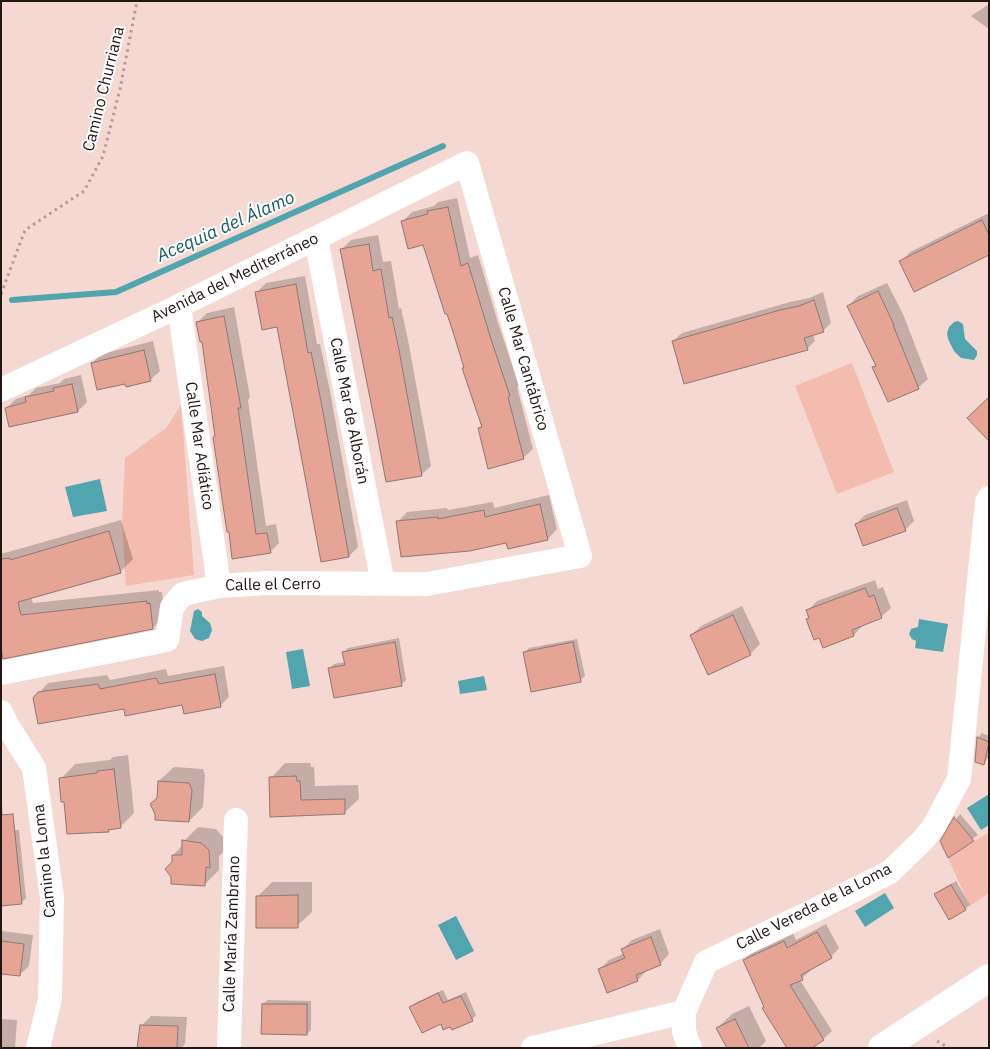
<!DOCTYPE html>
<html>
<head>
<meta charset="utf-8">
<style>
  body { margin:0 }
  #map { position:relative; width:990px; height:1049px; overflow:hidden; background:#f5d8d1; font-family:"IBM Plex Sans",sans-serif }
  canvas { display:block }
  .frame { position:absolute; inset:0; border:2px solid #211715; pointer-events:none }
</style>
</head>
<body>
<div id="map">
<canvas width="990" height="1049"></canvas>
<div class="frame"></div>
</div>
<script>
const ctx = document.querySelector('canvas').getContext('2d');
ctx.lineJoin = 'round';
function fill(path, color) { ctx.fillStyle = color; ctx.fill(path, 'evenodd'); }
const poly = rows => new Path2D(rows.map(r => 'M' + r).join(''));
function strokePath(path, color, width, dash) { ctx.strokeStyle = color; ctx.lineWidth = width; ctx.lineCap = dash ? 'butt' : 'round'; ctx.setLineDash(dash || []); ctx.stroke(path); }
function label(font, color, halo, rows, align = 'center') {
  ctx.font = font + ' "IBM Plex Sans",sans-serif'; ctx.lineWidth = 4; ctx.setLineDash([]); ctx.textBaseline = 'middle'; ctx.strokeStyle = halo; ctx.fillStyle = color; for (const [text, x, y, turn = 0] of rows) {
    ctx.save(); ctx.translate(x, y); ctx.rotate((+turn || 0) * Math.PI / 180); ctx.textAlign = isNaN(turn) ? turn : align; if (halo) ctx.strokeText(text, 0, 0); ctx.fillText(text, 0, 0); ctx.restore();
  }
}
fill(poly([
  [852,363,894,472,837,494,795,386],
  [181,405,194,575,126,586,122,523,125,458,166,428],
  [989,832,989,893,970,906,948,858]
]), '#f4bcaf');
fill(poly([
  [958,321,963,324,965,339,977,351,977,355,974,360,961,358,954,351,948,339,947,333,949,327,954,322],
  [100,479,107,511,73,517,65,487],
  [198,609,202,612,202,616,210,623,212,630,209,638,202,641,195,639,190,631,194,611],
  [919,619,948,624,943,652,915,648,916,641,912,639,909,634,911,629,918,627],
  [303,649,310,686,292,689,286,652],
  [484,676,487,690,460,694,458,681],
  [989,794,989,825,981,830,967,808],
  [885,893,894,908,865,927,855,911],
  [456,916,474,951,456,960,438,925]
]), '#51a5af');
fill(poly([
  [989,4,989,29,971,16],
  [457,198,470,258,478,255,499,326,519,385,517,387,533,449,523,458,479,429,482,425,463,369,465,367,424,244,403,221,412,212,434,206,438,202],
  [989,213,989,254,901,262,910,252],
  [378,235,383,262,391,261,399,309,401,308,408,340,431,466,421,475,341,250,351,240],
  [305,276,317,344,320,344,330,391,358,547,349,556,322,560,278,326,256,293,266,283],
  [887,283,903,314,928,379,918,388,873,368,876,364,848,306,858,296],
  [823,292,831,323,823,331,813,334,815,341,807,349,673,341,682,333,790,302,809,298],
  [234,307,250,397,248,400,266,526,276,524,279,543,270,552,234,558,203,341,198,322,207,313],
  [153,341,160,371,150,380,126,382,92,363,102,354],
  [81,375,87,402,78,411,6,408,16,399,29,395,36,388,60,383,64,379],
  [549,495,557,529,548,539,509,548,507,541,398,522,407,512,447,508,448,510,493,502,494,508],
  [907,500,914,521,905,530,856,524,865,515],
  [121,520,133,559,120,572,31,597,33,603,159,590,159,592,162,592,165,615,153,628,1,641,1,554],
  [875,580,878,589,883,587,891,608,881,617,863,625,854,635,824,647,808,610,817,601],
  [742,606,760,644,750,654,691,635,701,626],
  [399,638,406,680,401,685,329,669,334,664,345,662,343,653,348,648],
  [577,639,585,676,581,680,524,653,529,648],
  [224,666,229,697,220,706,184,704,125,707,39,693,48,683,107,675,110,680,166,669,168,676],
  [982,733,989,736,989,756,984,763,978,738],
  [128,755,134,813,120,827,110,828,108,830,65,800,61,779,75,764,110,760,113,757],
  [285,763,310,763,311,767,314,767,315,786,358,785,359,799,344,813,272,815,271,778],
  [174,767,203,769,205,775,203,807,189,821,158,798,159,781],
  [1,787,3,818,1,819],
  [960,814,978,835,949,856,941,841],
  [198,827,216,829,223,837,223,852,219,856,219,870,204,885,173,863,173,855,183,845,184,841],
  [1,830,19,830,26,898,22,902,1,904],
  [956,881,970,905,965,909,936,895,940,890],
  [272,882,312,882,312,912,297,926,258,896],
  [826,924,839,948,831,957,810,969,811,970,800,980,832,1031,823,1039,766,1007,744,960,753,951,793,933,796,940],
  [660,929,669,954,660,964,647,970,638,980,608,991,600,969,609,960,625,953,623,949,632,940],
  [2,931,33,935,29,966,19,975,1,973],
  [443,990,448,1000,466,992,476,1015,472,1020,451,1025,441,1022,411,1007,415,1003],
  [268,1000,311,1001,311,1030,307,1034,263,1004],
  [749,1006,766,1041,759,1048,727,1048,717,1028,732,1014],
  [151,1016,187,1017,185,1044,181,1048,140,1048,142,1025],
  [1,1019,17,1020,15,1048,1,1048]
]), '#0003');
strokePath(poly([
  [12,300,116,292,443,146]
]), '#51a5af', 6);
const building = poly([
  [448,207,461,266,468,263,490,336,510,396,508,397,524,459,488,469,478,428,482,427,462,368,464,368,454,335,447,314,445,314,423,245,408,249,401,221,428,214,427,211,448,207],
  [982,220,989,235,989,255,914,292,899,261,982,220],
  [369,244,373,271,381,269,389,318,392,317,399,350,422,476,386,482,376,428,340,249,369,244],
  [296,284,308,353,311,352,321,401,349,557,321,562,277,327,262,330,255,292,296,284],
  [878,291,894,325,893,325,919,389,888,402,872,367,876,366,847,306,878,291],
  [814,300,824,332,804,338,808,350,684,384,672,341,780,310,799,306,814,300],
  [224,316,241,408,238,408,256,534,267,533,271,553,232,559,229,532,227,532,224,512,213,437,215,436,202,342,200,342,196,322,224,316],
  [144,350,151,381,126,387,125,384,97,390,91,363,144,350],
  [72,384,78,412,9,427,5,408,26,402,25,397,54,391,53,388,72,384],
  [989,397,989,441,967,418,989,397],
  [540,504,548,540,508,549,506,543,470,551,401,557,396,521,438,517,438,519,484,510,485,517,540,504],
  [897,508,906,531,863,546,855,524,897,508],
  [109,531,121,573,18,602,21,615,147,601,147,604,150,603,153,629,3,659,1,649,1,559,10,558,10,560,109,531],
  [865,588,869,597,874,595,882,618,852,630,854,636,823,648,819,638,814,640,806,619,809,618,806,610,865,588],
  [733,615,751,655,708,675,690,635,733,615],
  [395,642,402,686,334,698,328,668,345,665,342,652,395,642],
  [573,642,581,682,531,692,523,652,573,642],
  [215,674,221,707,184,714,182,705,125,716,124,709,38,724,33,698,38,692,98,684,100,689,156,678,159,684,215,674],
  [977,737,989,742,984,765,975,762,977,737],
  [114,769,121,828,108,830,109,832,67,834,64,802,61,802,59,778,97,773,97,771,114,769],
  [296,776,297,781,300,781,301,800,345,799,345,814,270,817,269,777,296,776],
  [158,781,189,783,192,790,189,822,155,820,155,814,150,804,157,798,158,781],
  [13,814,22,904,1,906,1,815,13,814],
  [954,817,974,841,948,858,940,841,954,817],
  [182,840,201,843,209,850,210,868,206,867,205,886,171,884,171,877,165,869,172,862,172,855,182,855,182,840],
  [951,885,966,910,949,920,934,894,951,885],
  [298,895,298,928,256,928,256,896,298,895],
  [817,932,832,958,801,975,803,980,790,985,824,1040,812,1048,787,1048,762,1008,764,1007,743,960,784,941,787,948,817,932],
  [651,937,661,965,636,975,638,981,607,993,598,969,625,958,621,949,651,937],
  [1,941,24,944,20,976,1,974,1,941],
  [438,993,443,1003,461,996,473,1021,452,1030,450,1027,443,1030,441,1024,422,1033,409,1007,438,993],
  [262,1004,307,1004,307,1035,261,1034,262,1004],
  [735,1019,749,1048,727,1048,716,1028,735,1019],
  [140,1025,178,1026,177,1048,137,1048,140,1025]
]);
fill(building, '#e6a495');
strokePath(building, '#8f7670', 1);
strokePath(poly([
  [1,294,25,230,84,191,103,156,120,89,137,1],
  [937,1041,949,1048]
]), '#b29b95', 3, [2.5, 4]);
strokePath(poly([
  [316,239,383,584],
  [179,306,219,586],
  [1,390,179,306,467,163,580,556,427,584,267,583,219,586,183,594,172,607,167,640,1,673],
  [1,712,7,725,34,768,52,897,50,999,38,1048],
  [229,1048,236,820],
  [533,1048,684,1012],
  [690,1048,684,1032,684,1012,706,962,813,911,890,872,922,841,933,828,959,779,987,502,989,498]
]), '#fff', 24);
strokePath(poly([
  [882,1048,989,978]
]), '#fff', 28);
label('16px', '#211715', '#fff', [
  ["Camino Churriana",104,89,-76],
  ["Avenida del Mediterráneo",235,278,-26],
  ["Calle Mar Cantábrico",523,359,74],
  ["Calle Mar de Alborán",349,411,79],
  ["Calle Mar Adiático",199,446,82],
  ["Calle el Cerro",273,585,-1],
  ["Camino la Loma",45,861,-96],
  ["Calle Vereda de la Loma",814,907,-27],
  ["Calle María Zambrano",232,934,-88]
]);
label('italic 18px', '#165d64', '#fff', [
  ["Acequia del Álamo",226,227,-24]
]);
</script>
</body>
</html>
